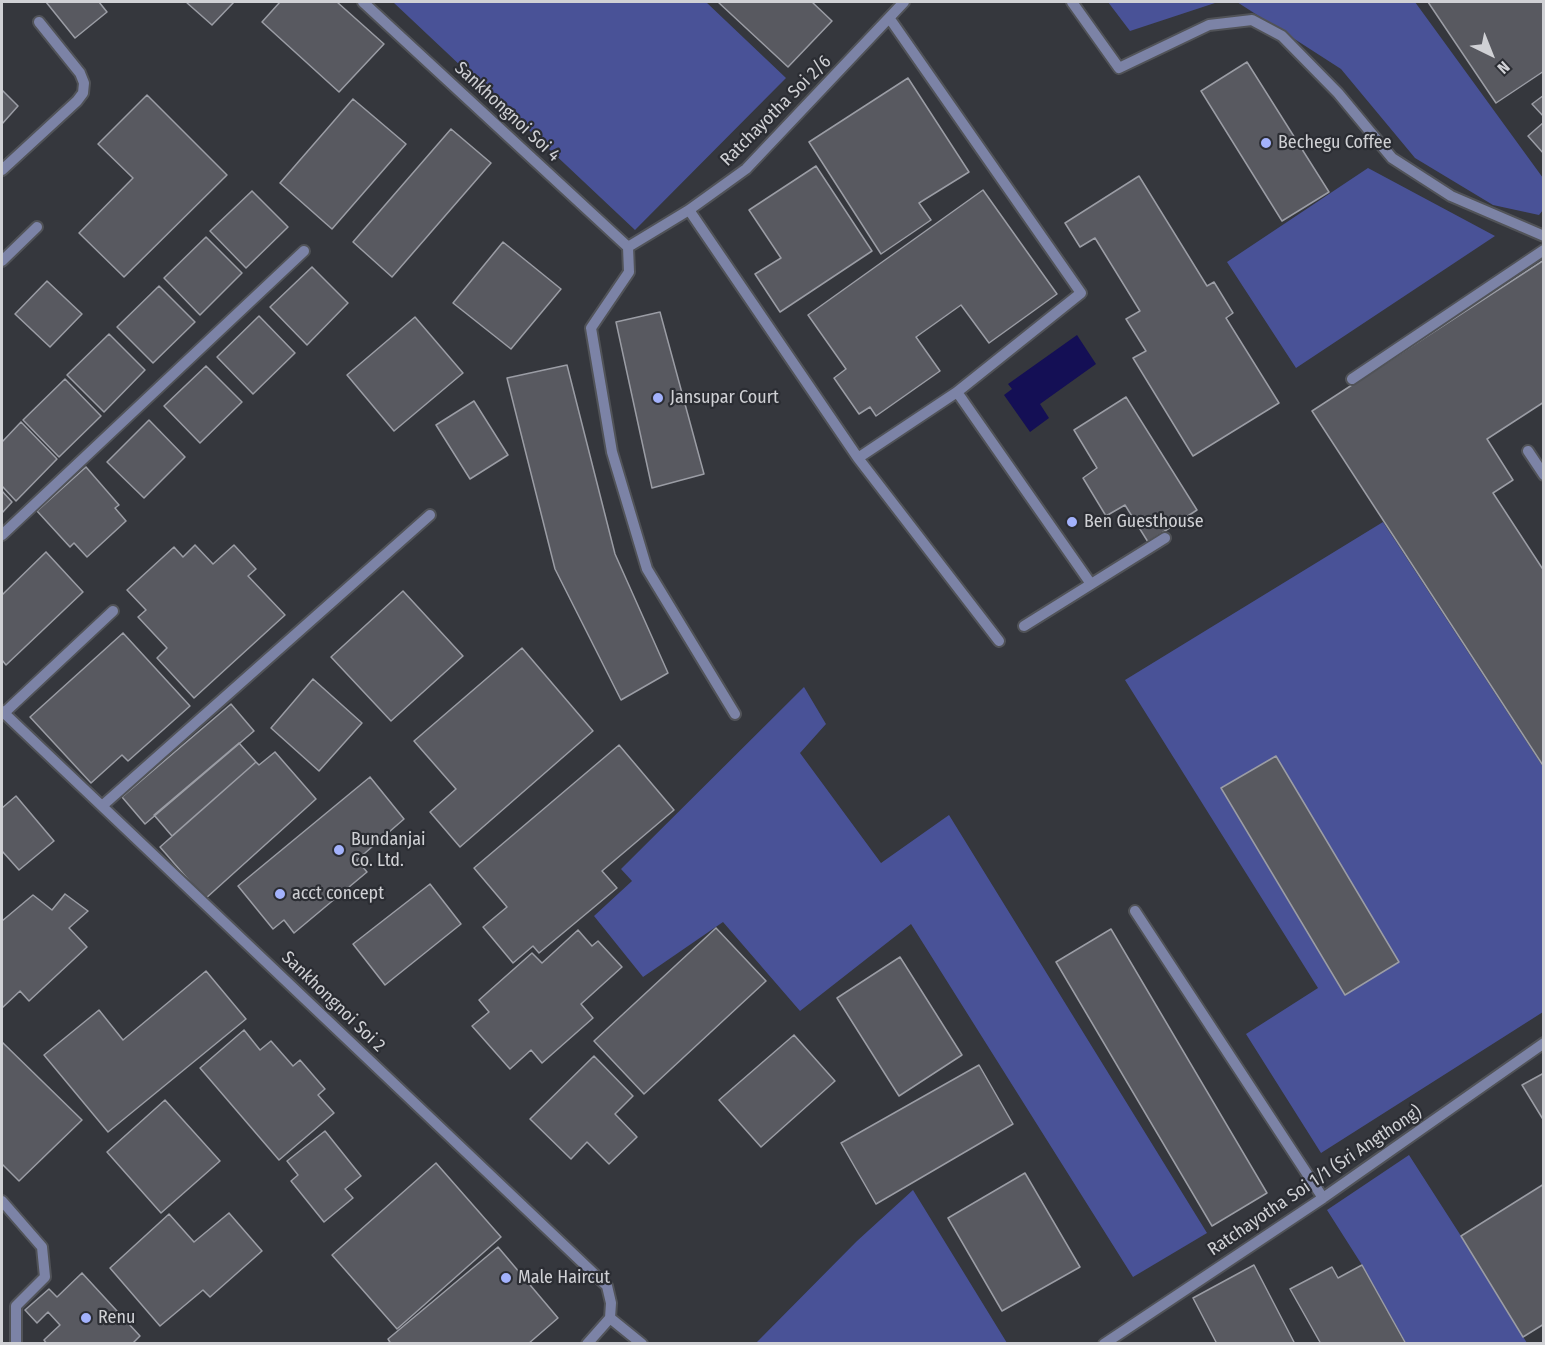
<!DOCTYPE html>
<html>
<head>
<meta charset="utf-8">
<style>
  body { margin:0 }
  #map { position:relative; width:1545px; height:1345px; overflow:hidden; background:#35373d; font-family:"Fira Sans Condensed",sans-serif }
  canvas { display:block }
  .frame { position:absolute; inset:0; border:3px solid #d0d1d5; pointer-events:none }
  .north { position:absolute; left:1461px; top:24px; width:60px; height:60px; -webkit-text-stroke:4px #2b2d33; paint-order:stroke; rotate:137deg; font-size:16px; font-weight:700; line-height:24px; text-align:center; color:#d0d1d5 }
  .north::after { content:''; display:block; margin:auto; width:21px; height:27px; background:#d0d1d5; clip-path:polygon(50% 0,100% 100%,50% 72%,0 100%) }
</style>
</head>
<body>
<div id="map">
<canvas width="1545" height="1345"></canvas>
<div class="frame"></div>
<div class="north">N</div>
</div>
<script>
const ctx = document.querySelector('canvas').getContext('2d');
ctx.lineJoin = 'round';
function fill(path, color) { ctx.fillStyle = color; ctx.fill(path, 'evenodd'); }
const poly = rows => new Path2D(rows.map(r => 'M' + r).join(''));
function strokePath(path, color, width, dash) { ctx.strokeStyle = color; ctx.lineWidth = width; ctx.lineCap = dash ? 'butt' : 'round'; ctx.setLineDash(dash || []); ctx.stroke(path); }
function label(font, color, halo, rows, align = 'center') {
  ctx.font = font + ' "Fira Sans Condensed",sans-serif'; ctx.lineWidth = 4.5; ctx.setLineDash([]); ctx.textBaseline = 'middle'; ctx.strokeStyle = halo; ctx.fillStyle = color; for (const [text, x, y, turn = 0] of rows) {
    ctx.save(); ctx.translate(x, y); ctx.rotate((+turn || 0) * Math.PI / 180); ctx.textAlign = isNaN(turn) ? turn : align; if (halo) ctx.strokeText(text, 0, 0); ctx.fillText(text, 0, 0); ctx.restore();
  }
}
fill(poly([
  [393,2,706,2,786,78,635,230],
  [1108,2,1218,2,1130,31],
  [1237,2,1415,2,1543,178,1543,210,1539,215,1493,205,1415,158,1341,69],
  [1368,168,1495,236,1296,368,1227,262],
  [1383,522,1543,767,1543,1012,1321,1153,1246,1034,1318,988,1125,680],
  [804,687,826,724,800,753,881,863,949,815,1207,1233,1133,1277,911,924,800,1011,723,922,643,977,594,916,632,881,621,869],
  [1409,1155,1461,1236,1527,1343,1406,1343,1362,1265,1327,1210],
  [913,1190,1007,1343,756,1343,857,1241]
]), '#495297');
fill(poly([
  [1077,335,1096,364,1040,404,1049,418,1030,432,1004,395,1012,389,1008,384]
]), '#140f55');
const building = poly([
  [46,2,99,2,107,12,75,38,46,2],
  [186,2,234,2,212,25,186,2],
  [280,2,337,2,384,44,339,92,262,22,280,2],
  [718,2,812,2,832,21,788,67,718,2],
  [1428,2,1544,2,1544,71,1496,103,1428,2],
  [1247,62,1329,192,1282,221,1201,91,1247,62],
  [908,78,969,172,919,203,931,220,881,254,809,142,908,78],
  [2,90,18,106,2,124,2,90],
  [147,95,227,175,124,277,79,233,133,178,98,144,147,95],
  [1544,95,1544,117,1532,104,1544,95],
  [353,99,406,144,332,229,280,183,353,99],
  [1544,122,1544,154,1528,136,1544,122],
  [451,129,491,163,392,277,353,242,451,129],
  [816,166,872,251,780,312,755,274,781,258,749,210,816,166],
  [1139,176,1207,286,1214,282,1233,313,1226,318,1279,403,1193,456,1133,358,1146,351,1126,319,1140,311,1095,238,1080,247,1065,223,1139,176],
  [983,190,1057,294,989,343,961,305,916,337,940,371,876,416,870,407,859,414,834,378,846,369,808,315,983,190],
  [252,191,288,227,246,268,210,231,252,191],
  [206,237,242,273,200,315,164,278,206,237],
  [503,242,561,289,511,349,453,303,503,242],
  [1544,260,1544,402,1487,439,1513,480,1493,493,1544,571,1544,767,1312,411,1544,260],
  [312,267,348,303,307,345,270,307,312,267],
  [47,281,82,314,50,347,15,314,47,281],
  [159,286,195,322,153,363,117,327,159,286],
  [660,312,704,474,652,488,616,322,660,312],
  [259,316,295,353,253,394,217,357,259,316],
  [415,317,463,373,394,431,347,375,415,317],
  [109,334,145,370,104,412,67,375,109,334],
  [567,365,615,554,668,673,621,700,555,569,507,378,567,365],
  [206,366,242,402,200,443,164,406,206,366],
  [65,379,101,416,59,457,23,420,65,379],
  [1126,397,1197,510,1148,542,1125,505,1106,516,1083,478,1097,468,1074,430,1126,397],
  [474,401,508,455,470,479,436,425,474,401],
  [149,420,185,457,144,498,107,462,149,420],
  [21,422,57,459,16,501,2,486,2,442,21,422],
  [86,467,119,505,115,508,126,521,87,557,74,543,70,547,37,511,86,467],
  [2,491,12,502,2,513,2,491],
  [195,545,213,564,234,545,256,569,248,576,285,615,194,698,157,658,167,648,138,617,146,610,127,590,174,547,183,557,195,545],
  [46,552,83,592,6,665,2,660,2,595,46,552],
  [403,591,463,656,391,721,331,657,403,591],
  [123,633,190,706,128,761,122,755,91,783,30,717,123,633],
  [522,648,593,731,460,847,430,812,456,789,414,741,522,648],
  [313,679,362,723,319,771,271,728,313,679],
  [231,704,254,731,145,824,122,797,231,704],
  [239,743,256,762,172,836,154,815,239,743],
  [619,745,674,810,602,871,617,888,539,953,533,946,513,963,483,927,507,907,474,868,619,745],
  [275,752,316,799,205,899,160,847,256,762,259,765,275,752],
  [1276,756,1399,962,1345,995,1221,788,1276,756],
  [370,777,404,819,357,860,367,872,294,933,284,920,273,929,238,886,370,777],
  [16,796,54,841,19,870,2,851,2,808,16,796],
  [430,884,461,924,385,985,353,944,430,884],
  [65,894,88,911,69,928,87,947,29,1001,20,991,2,1008,2,921,33,895,52,910,65,894],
  [716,928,766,981,644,1094,594,1041,716,928],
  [1111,929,1267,1193,1212,1226,1056,962,1111,929],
  [578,930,592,946,598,941,622,967,581,1004,593,1018,542,1063,531,1050,510,1069,472,1026,489,1012,479,1000,532,953,542,963,578,930],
  [900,957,962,1055,899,1096,837,998,900,957],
  [206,971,246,1019,108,1132,44,1055,99,1010,123,1040,206,971],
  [244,1030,260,1050,271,1041,293,1066,300,1060,325,1089,318,1095,334,1113,279,1160,200,1068,244,1030],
  [794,1035,835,1081,761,1147,719,1100,794,1035],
  [2,1042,82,1120,19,1181,2,1164,2,1042],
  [594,1056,633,1096,615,1114,637,1137,609,1164,587,1142,571,1159,530,1119,594,1056],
  [979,1065,1013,1124,876,1204,841,1143,979,1065],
  [1544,1073,1544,1121,1522,1085,1544,1073],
  [165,1100,220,1161,161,1213,107,1152,165,1100],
  [325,1131,361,1176,345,1189,353,1198,324,1222,291,1181,298,1175,287,1161,325,1131],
  [436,1163,501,1237,397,1329,332,1255,436,1163],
  [1025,1173,1080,1267,1002,1311,948,1218,1025,1173],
  [1544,1184,1544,1324,1523,1337,1461,1236,1544,1184],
  [229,1213,262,1251,210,1297,203,1290,160,1326,110,1268,169,1214,194,1242,229,1213],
  [498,1247,558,1318,528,1344,391,1344,388,1339,498,1247],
  [1254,1265,1295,1344,1217,1344,1193,1298,1254,1265],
  [1362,1265,1406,1344,1321,1344,1290,1289,1332,1267,1338,1278,1362,1265],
  [82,1273,140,1336,132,1344,47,1344,44,1340,60,1325,48,1312,37,1323,25,1310,49,1289,57,1297,82,1273]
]);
fill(building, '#585960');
strokePath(building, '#9b9da5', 1.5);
const minor = poly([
  [363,2,628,247],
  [1072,2,1119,68,1209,25,1252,20,1282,36,1338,93,1392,158,1451,196,1544,236],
  [2,170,77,101,83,93,84,83,80,73,39,22],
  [689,210,858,458,999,641],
  [628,247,629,272,591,328,612,452,647,569,735,714],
  [628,247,689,210,746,169,904,2],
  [2,261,37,227],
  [1352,379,1544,250],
  [957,392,1091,584],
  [1528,451,1544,475],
  [858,458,957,392,1081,293,890,19],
  [2,535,304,251],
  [1024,626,1165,538],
  [2,711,607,1286,611,1303,610,1318,587,1344],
  [4,713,113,611],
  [102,806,430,515],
  [1135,911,1323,1198],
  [2,1201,42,1247,45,1277,16,1306,16,1344],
  [610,1318,642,1344],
  [1104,1344,1323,1198,1544,1043]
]);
strokePath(minor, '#515358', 14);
strokePath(minor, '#7c83a6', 10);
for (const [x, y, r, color] of [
  [1266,143,6,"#a3b2fc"],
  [658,398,6,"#a3b2fc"],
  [1072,522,6,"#a3b2fc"],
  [339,850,6,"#a3b2fc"],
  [280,894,6,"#a3b2fc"],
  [506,1278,6,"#a3b2fc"],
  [86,1318,6,"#a3b2fc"]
]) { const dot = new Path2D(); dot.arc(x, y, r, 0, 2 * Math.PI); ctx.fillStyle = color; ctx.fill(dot); strokePath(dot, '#2b2d33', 2); }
label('18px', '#d0d1d5', '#2b2d33', [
  ["Ratchayotha Soi 2/6",776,111,-45],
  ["Sankhongnoi Soi 4",507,112,43],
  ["Sankhongnoi Soi 2",333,1002,44],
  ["Ratchayotha Soi 1/1 (Sri Angthong)",1315,1181,-34]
]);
label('18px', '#d0d1d5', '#2b2d33', [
  ["Bechegu Coffee",1278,143],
  ["Jansupar Court",670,398],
  ["Ben Guesthouse",1084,522],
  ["Bundanjai",351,840],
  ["Co. Ltd.",351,861],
  ["acct concept",292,894],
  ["Male Haircut",518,1278],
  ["Renu",98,1318]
], 'left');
</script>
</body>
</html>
